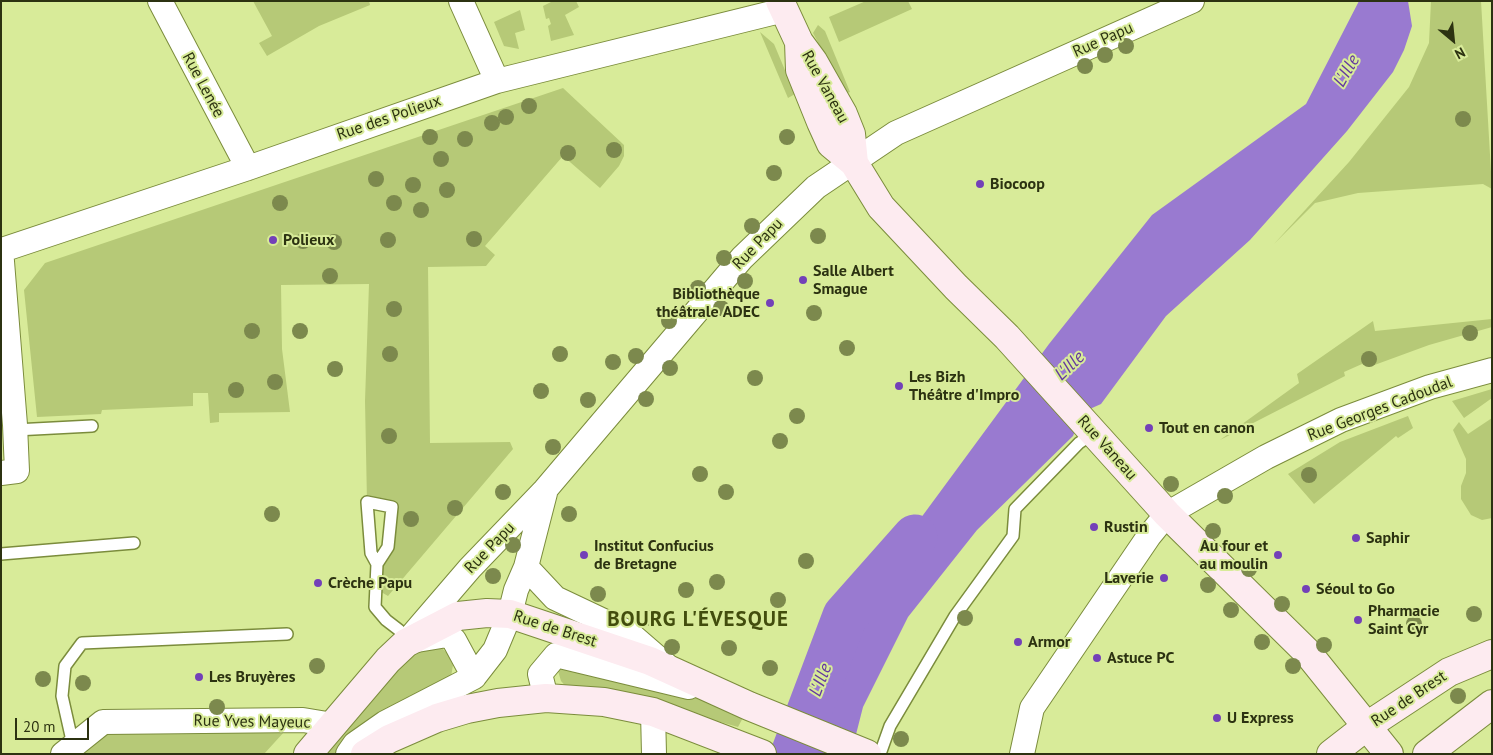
<!DOCTYPE html>
<html>
<head>
<meta charset="utf-8">
<style>
  body { margin:0 }
  #map { position:relative; width:1493px; height:755px; overflow:hidden; background:#d8eb99; font-family:"PT Sans",sans-serif }
  canvas { display:block }
  .frame { position:absolute; inset:0; border:2px solid #2c3211; pointer-events:none }
  .north { position:absolute; left:1428px; top:15px; width:50px; height:50px; -webkit-text-stroke:4px #d8eb99; paint-order:stroke; rotate:152deg; font-size:14px; font-weight:700; line-height:20px; text-align:center; color:#2c3211 }
  .north::after { content:''; display:block; margin:auto; width:18px; height:22px; background:#2c3211; clip-path:polygon(50% 0,100% 100%,50% 72%,0 100%) }
  .scale { position:absolute; left:15px; top:718px; width:74px; height:22px; box-sizing:border-box; border:2px solid #2c3211; border-top:0; padding-left:6px; font-size:15px; line-height:18px; white-space:nowrap; color:#2c3211; -webkit-text-stroke:4px #d8eb99; paint-order:stroke }
</style>
</head>
<body>
<div id="map">
<canvas width="1493" height="755"></canvas>
<div class="frame"></div>
<div class="north">N</div>
<div class="scale">20 m</div>
</div>
<script>
const ctx = document.querySelector('canvas').getContext('2d');
ctx.lineJoin = 'round';
function fill(path, color) { ctx.fillStyle = color; ctx.fill(path, 'evenodd'); }
const poly = rows => new Path2D(rows.map(r => 'M' + r).join(''));
function strokePath(path, color, width, dash) { ctx.strokeStyle = color; ctx.lineWidth = width; ctx.lineCap = dash ? 'butt' : 'round'; ctx.setLineDash(dash || []); ctx.stroke(path); }
function label(font, color, halo, rows, align = 'center') {
  ctx.font = font + ' "PT Sans",sans-serif'; ctx.lineWidth = 4; ctx.setLineDash([]); ctx.textBaseline = 'middle'; ctx.strokeStyle = halo; ctx.fillStyle = color; for (const [text, x, y, turn = 0] of rows) {
    ctx.save(); ctx.translate(x, y); ctx.rotate((+turn || 0) * Math.PI / 180); ctx.textAlign = isNaN(turn) ? turn : align; if (halo) ctx.strokeText(text, 0, 0); ctx.fillText(text, 0, 0); ctx.restore();
  }
}
fill(poly([
  [253,1,369,1,370,5,319,26,267,56,259,43,272,36],
  [553,1,576,1,579,7,565,15,574,35,551,41,548,26,551,24,549,18,546,19,543,6],
  [866,1,908,1,912,9,839,42,829,17],
  [1431,1,1481,1,1492,189,1483,184,1358,193,1315,203,1274,244,1349,162,1409,87,1429,43],
  [520,10,525,30,515,33,519,49,504,46,494,22],
  [818,25,825,31,850,92,845,94,813,33],
  [760,32,774,44,795,94,788,98],
  [563,88,624,145,624,156,619,166,600,188,563,156,485,246,495,255,486,266,428,267,430,443,510,442,513,449,388,596,376,589,377,564,388,547,392,507,367,502,365,401,369,284,281,285,282,349,290,412,219,413,219,422,210,423,208,393,193,393,193,406,102,410,101,414,37,417,24,290,45,263],
  [1492,319,1492,327,1429,345,1369,367,1362,364,1344,372,1345,376,1220,440,1299,383,1297,374,1373,321,1375,331],
  [1492,389,1492,398,1464,418,1452,401],
  [1408,416,1413,428,1398,438,1396,436,1314,504,1288,474,1340,442],
  [1492,418,1492,518,1482,520,1471,515,1461,499,1461,486,1466,473,1466,459,1453,430,1459,422,1468,434],
  [442,648,447,653,453,665,451,677,352,737,334,754,323,754,412,653],
  [570,664,688,690,746,712,738,727,632,697,568,689,561,681,558,671],
  [295,720,264,754,63,754,103,722]
]), '#b6c977');
fill(poly([
  [1359,1,1408,1,1412,26,1404,50,1393,72,1347,131,1250,240,1166,316,1101,404,1083,412,1073,436,977,530,908,617,863,707,851,754,774,754,833,644,887,564,1049,344,1152,215,1306,104]
]), '#997ad0');
strokePath(poly([
  [793,754,845,616,915,537]
]), '#997ad0', 45);
const lane = poly([
  [15,430,92,426],
  [1,554,134,543],
  [377,564,371,553,367,502,392,507,388,547,377,564,375,607,386,620,399,630,406,643],
  [73,745,62,696,65,666,82,643,287,634],
  [880,754,890,726,955,616,1013,536,1015,509,1079,443,1094,433]
]);
const street = poly([
  [160,1,248,168],
  [461,1,497,81],
  [1,249,15,425,17,471,1,473],
  [2,250,248,168,497,81,784,10],
  [526,567,555,598,629,633,666,665],
  [409,639,470,568,545,490,742,258,816,187,896,133,1192,1],
  [417,640,447,635,454,640,474,677],
  [546,698,540,674,556,655,689,687],
  [653,712,654,754],
  [63,754,103,722,303,720,333,725],
  [348,754,355,744,385,723,474,677,495,650,510,614,516,590,526,567,545,493],
  [1022,754,1032,708,1149,536,1167,514,1266,457,1341,420,1430,387,1492,370]
]);
const secondary = poly([
  [780,1,799,42,813,61,843,114,851,134,854,163],
  [799,42,800,70,821,122,831,144,854,163,881,207,956,287,1007,337,1167,514,1307,652,1389,754],
  [308,754,388,660,406,643,458,616,487,613,510,614,650,661,749,706,867,754],
  [365,754,389,739,437,718,467,709,498,703,546,698,604,702,653,712,762,754],
  [1331,754,1367,726,1449,672,1492,654],
  [1427,754,1492,704]
]);
strokePath(lane, '#7b8c3c', 14);
strokePath(street, '#7b8c3c', 26);
strokePath(secondary, '#7b8c3c', 30);
strokePath(lane, '#fff', 11);
strokePath(street, '#fff', 24);
strokePath(secondary, '#fdebf0', 28);
ctx.fillStyle = '#7c894d';
for (const [x, y] of [
  [1126,46],
  [1105,55],
  [1085,66],
  [529,106],
  [506,117],
  [1463,119],
  [492,123],
  [430,137],
  [787,137],
  [465,139],
  [614,150],
  [568,153],
  [441,159],
  [774,173],
  [376,179],
  [413,185],
  [447,190],
  [280,203],
  [394,203],
  [421,210],
  [752,226],
  [818,236],
  [474,239],
  [388,240],
  [303,241],
  [334,242],
  [724,258],
  [330,276],
  [745,281],
  [698,288],
  [721,308],
  [394,309],
  [814,313],
  [669,321],
  [252,331],
  [300,331],
  [1470,333],
  [847,348],
  [390,354],
  [560,354],
  [636,356],
  [1369,359],
  [613,362],
  [670,368],
  [335,369],
  [755,378],
  [275,382],
  [236,390],
  [541,391],
  [646,399],
  [588,400],
  [797,416],
  [389,436],
  [780,441],
  [553,447],
  [700,474],
  [1309,475],
  [1171,484],
  [503,492],
  [726,492],
  [1225,496],
  [455,508],
  [272,514],
  [569,514],
  [411,519],
  [1213,531],
  [513,545],
  [806,561],
  [1249,569],
  [493,576],
  [717,582],
  [1208,585],
  [686,590],
  [598,594],
  [778,600],
  [1282,604],
  [1231,610],
  [1474,614],
  [651,618],
  [965,618],
  [1414,624],
  [1262,642],
  [1324,645],
  [672,647],
  [729,648],
  [317,666],
  [1293,666],
  [770,668],
  [43,679],
  [83,683],
  [1458,696],
  [217,707],
  [901,739]
]) { ctx.beginPath(); ctx.arc(x, y, 8, 0, 2 * Math.PI); ctx.fill(); }
for (const [x, y, r, color] of [
  [980,184,5,"#7340b8"],
  [273,240,5,"#7340b8"],
  [803,280,5,"#7340b8"],
  [770,303,5,"#7340b8"],
  [899,386,5,"#7340b8"],
  [1149,428,5,"#7340b8"],
  [1094,527,5,"#7340b8"],
  [1356,538,5,"#7340b8"],
  [584,555,5,"#7340b8"],
  [1278,555,5,"#7340b8"],
  [1164,578,5,"#7340b8"],
  [318,583,5,"#7340b8"],
  [1306,589,5,"#7340b8"],
  [1358,620,5,"#7340b8"],
  [1018,642,5,"#7340b8"],
  [1097,658,5,"#7340b8"],
  [199,677,5,"#7340b8"],
  [1217,718,5,"#7340b8"]
]) { const dot = new Path2D(); dot.arc(x, y, r, 0, 2 * Math.PI); ctx.fillStyle = color; ctx.fill(dot); strokePath(dot, '#d8eb99', 2); }
label('16px', '#2c3211', '#d8eb99', [
  ["Rue Papu",1103,40,-24],
  ["Rue Lenée",203,85,62],
  ["Rue Vaneau",825,87,61],
  ["Rue des Polieux",389,118,-19],
  ["Rue Papu",758,244,-46],
  ["Rue Georges Cadoudal",1380,409,-21],
  ["Rue Vaneau",1107,448,48],
  ["Rue Papu",490,548,-46],
  ["Rue de Brest",555,629,18],
  ["Rue de Brest",1409,699,-34],
  ["Rue Yves Mayeuc",252,722,1]
]);
label('bold 16px', '#2c3211', '#d8eb99', [
  ["Biocoop",990,184],
  ["Polieux",283,240],
  ["Salle Albert",813,271],
  ["Smague",813,289],
  ["Bibliothèque",760,294,"right"],
  ["théâtrale ADEC",760,312,"right"],
  ["Les Bizh",909,377],
  ["Théâtre d'Impro",909,395],
  ["Tout en canon",1159,428],
  ["Rustin",1104,527],
  ["Saphir",1366,538],
  ["Institut Confucius",594,546],
  ["de Bretagne",594,564],
  ["Au four et",1268,546,"right"],
  ["au moulin",1268,564,"right"],
  ["Laverie",1154,578,"right"],
  ["Crèche Papu",328,583],
  ["Séoul to Go",1316,589],
  ["Pharmacie",1368,611],
  ["Saint Cyr",1368,629],
  ["Armor",1028,642],
  ["Astuce PC",1107,658],
  ["Les Bruyères",209,677],
  ["U Express",1227,718]
], 'left');
label('italic 18px', '#64399f', '#d8eb99', [
  ["L'Ille",1347,71,-60],
  ["L'Ille",1070,366,-44],
  ["L'Ille",821,680,-69]
]);
ctx.letterSpacing = '1px';
label('bold 21px', '#424d0d', '#d8eb99', [
  ["BOURG L'ÉVESQUE",698,620]
]);
ctx.letterSpacing = '0px';
</script>
</body>
</html>
